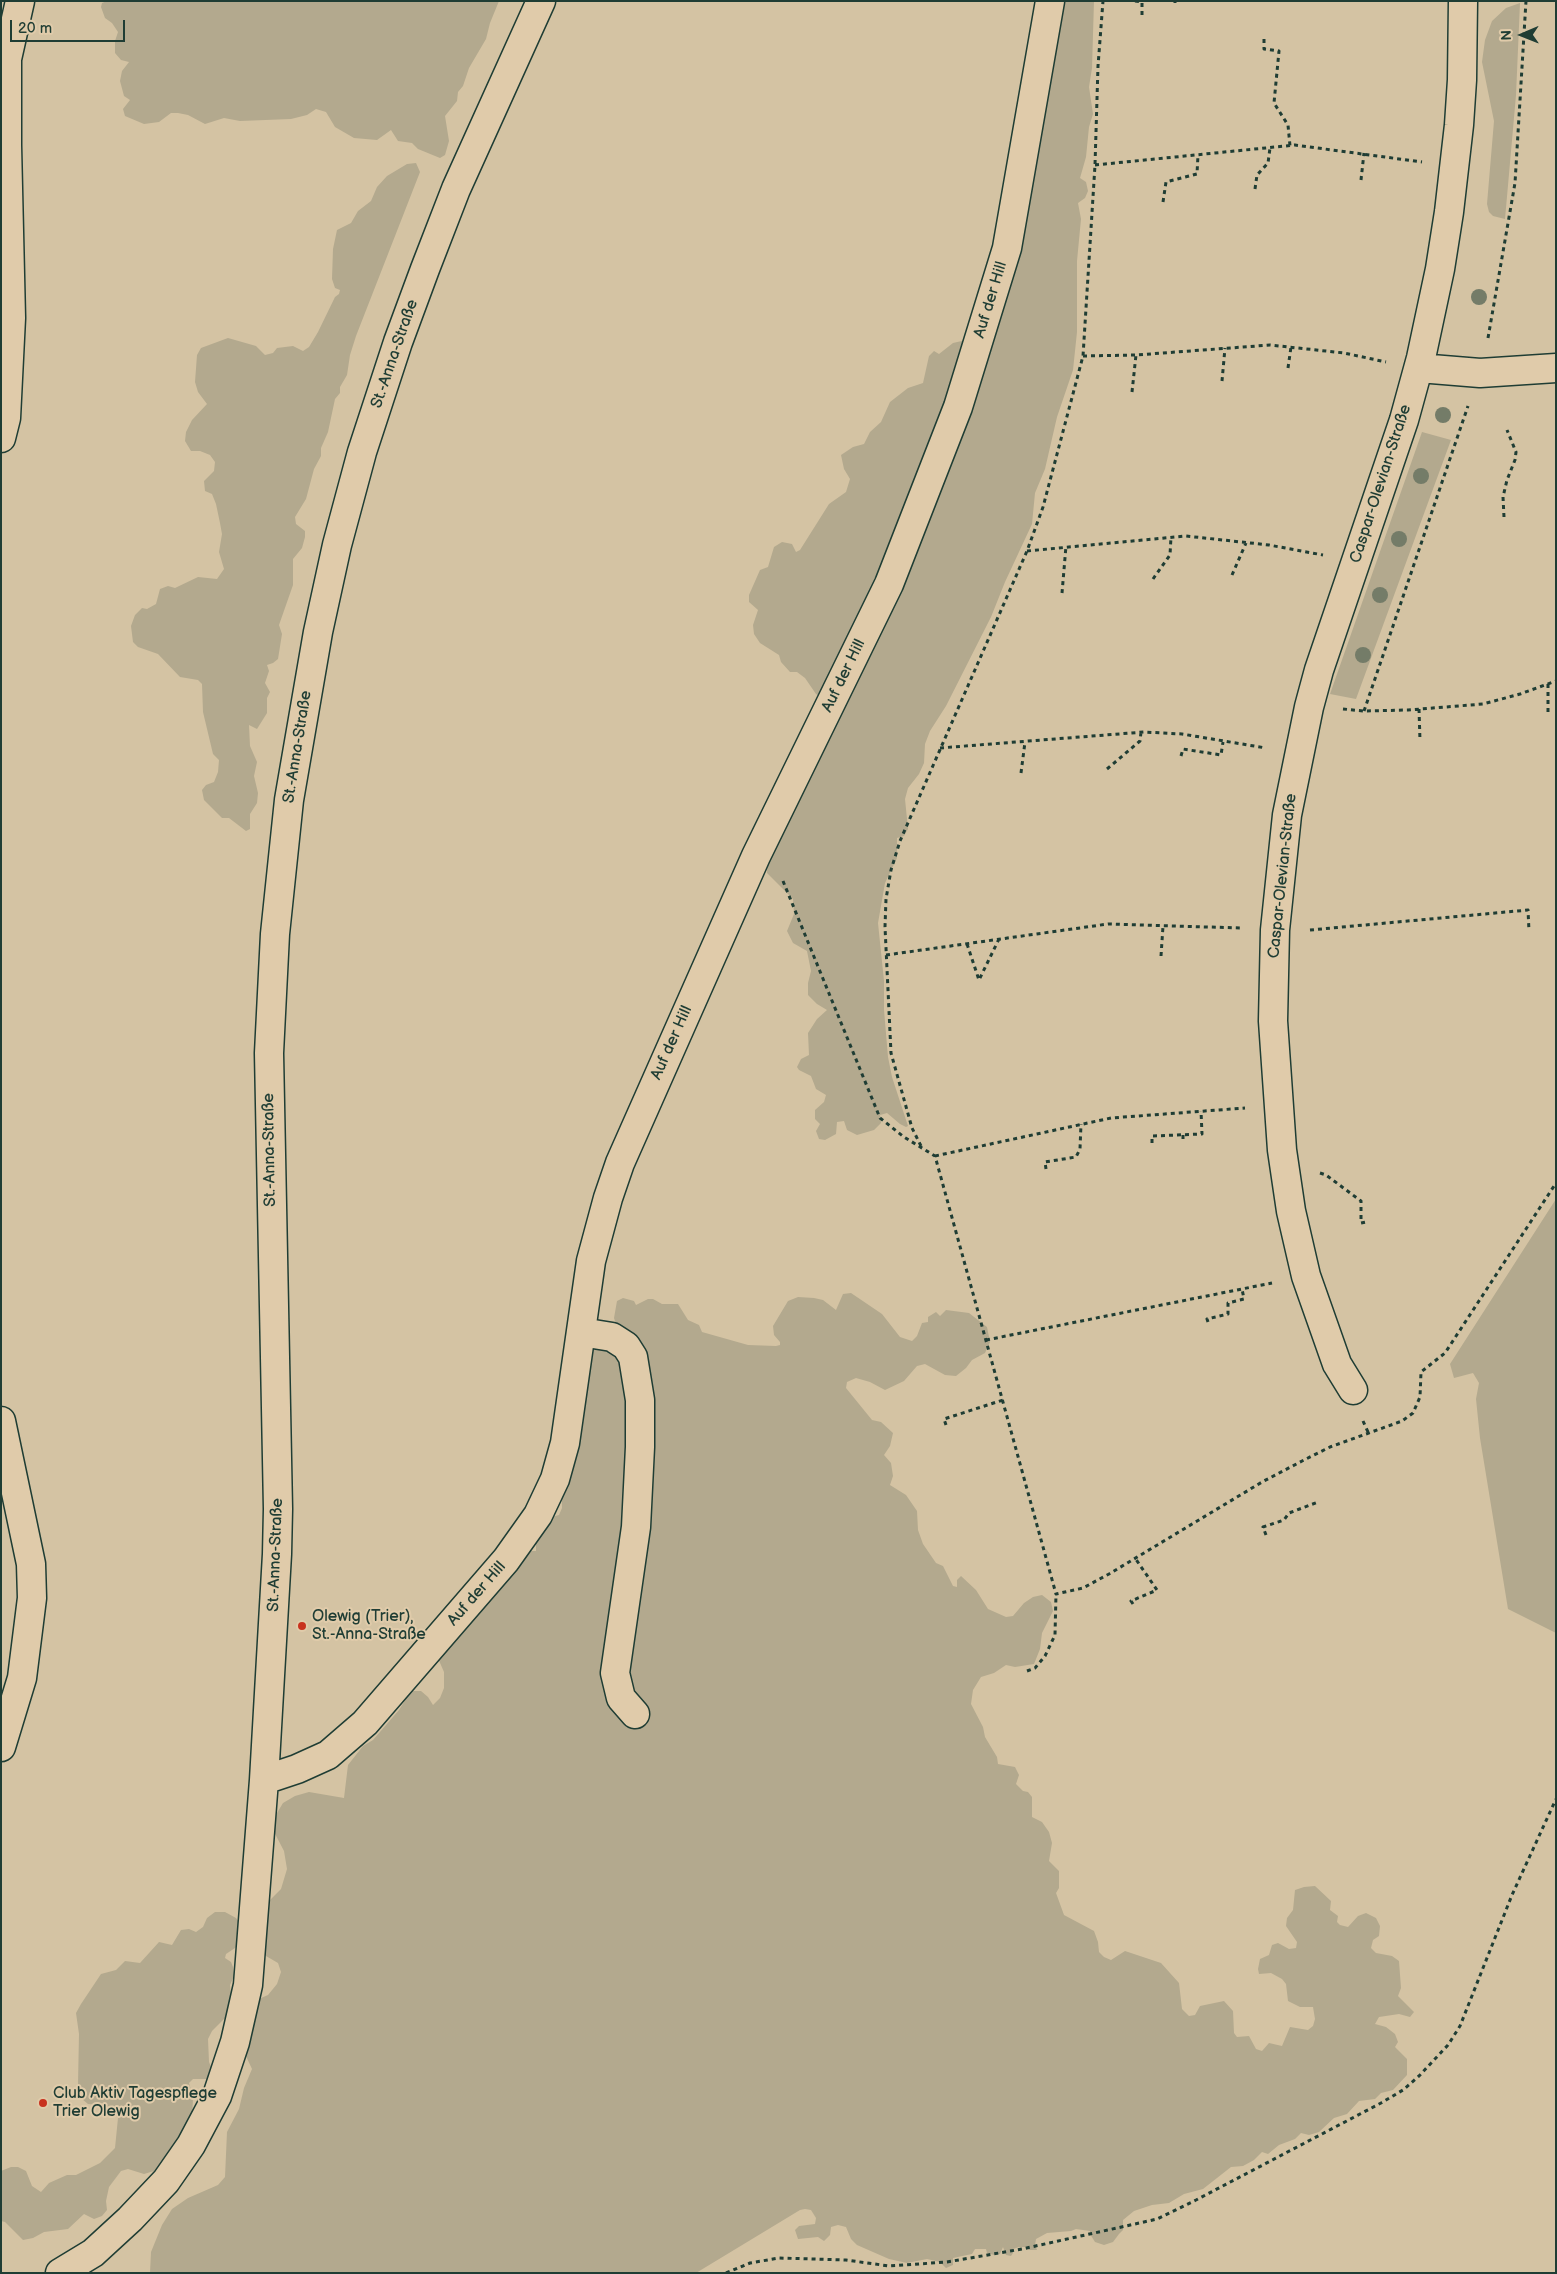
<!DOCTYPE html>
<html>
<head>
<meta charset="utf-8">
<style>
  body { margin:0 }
  #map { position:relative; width:1557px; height:2274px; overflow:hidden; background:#d4c3a3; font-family:"Balsamiq Sans",sans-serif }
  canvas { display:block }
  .frame { position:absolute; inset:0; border:2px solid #1f3d34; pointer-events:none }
  .north { position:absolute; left:1497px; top:10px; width:50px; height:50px; -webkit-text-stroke:4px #e0cbaa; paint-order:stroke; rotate:269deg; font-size:14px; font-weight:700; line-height:20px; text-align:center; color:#1f3d34 }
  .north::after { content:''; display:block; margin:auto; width:18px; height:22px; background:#1f3d34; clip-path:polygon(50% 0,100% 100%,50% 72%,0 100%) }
  .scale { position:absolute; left:10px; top:20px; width:115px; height:22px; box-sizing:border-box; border:2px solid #1f3d34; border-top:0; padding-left:6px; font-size:15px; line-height:18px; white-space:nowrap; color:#1f3d34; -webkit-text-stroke:4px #e0cbaa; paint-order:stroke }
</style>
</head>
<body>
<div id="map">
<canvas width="1557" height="2274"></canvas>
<div class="frame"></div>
<div class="north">N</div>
<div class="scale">20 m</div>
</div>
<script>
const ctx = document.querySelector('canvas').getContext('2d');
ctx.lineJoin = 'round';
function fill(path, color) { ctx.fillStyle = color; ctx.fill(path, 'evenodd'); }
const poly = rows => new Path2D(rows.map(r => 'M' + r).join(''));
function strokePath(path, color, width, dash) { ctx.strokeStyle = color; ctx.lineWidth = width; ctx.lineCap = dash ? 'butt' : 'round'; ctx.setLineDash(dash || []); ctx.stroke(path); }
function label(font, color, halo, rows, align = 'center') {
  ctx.font = font + ' "Balsamiq Sans",sans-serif'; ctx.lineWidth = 4; ctx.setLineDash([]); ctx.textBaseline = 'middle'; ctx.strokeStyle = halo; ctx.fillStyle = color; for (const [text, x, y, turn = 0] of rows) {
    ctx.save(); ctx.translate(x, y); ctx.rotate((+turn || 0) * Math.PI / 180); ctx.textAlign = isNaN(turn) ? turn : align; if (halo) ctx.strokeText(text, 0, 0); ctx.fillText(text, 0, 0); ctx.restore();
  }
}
fill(poly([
  [107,1,499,1,490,23,486,39,469,68,463,86,458,92,457,101,445,116,449,141,445,155,440,158,418,149,412,143,398,141,391,130,377,140,354,138,335,127,326,112,316,109,307,115,291,119,240,121,224,118,205,124,188,115,178,113,171,113,159,122,144,124,125,116,123,109,130,100,124,96,120,81,122,71,129,62,121,60,115,53,115,41,118,32,112,23,105,18,101,7,102,3],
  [1057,1,1094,1,1092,68,1089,87,1093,114,1089,127,1086,157,1080,178,1086,182,1088,191,1085,198,1078,203,1081,219,1077,261,1077,332,1073,370,1057,417,1045,469,1035,493,1032,524,1005,582,991,617,946,706,930,731,925,744,924,763,919,774,908,788,905,799,908,829,904,836,897,838,897,858,885,883,878,923,884,981,884,1010,888,1057,892,1077,908,1126,906,1127,900,1124,887,1113,880,1115,881,1123,874,1130,857,1135,847,1130,844,1121,837,1122,836,1134,825,1140,819,1139,816,1131,820,1124,815,1119,815,1110,824,1102,826,1095,816,1089,811,1076,799,1070,797,1067,801,1059,809,1055,808,1033,817,1019,827,1010,817,1004,808,995,808,983,811,971,807,951,793,943,787,931,794,914,793,899,767,873,768,852,834,705,816,694,805,678,797,672,790,672,781,662,779,655,760,643,754,634,753,625,758,610,749,602,749,595,760,570,768,567,774,547,782,542,792,544,796,552,800,550,829,504,846,492,850,479,844,469,841,455,853,447,864,444,870,432,881,422,890,402,908,388,923,383,929,356,934,351,939,354,953,343,966,340,1018,235,1025,227,1030,199,1027,172],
  [1520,3,1516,95,1505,219,1493,216,1489,212,1487,204,1494,121,1482,62,1485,40,1492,21,1506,8],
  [416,163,420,172,356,336,350,355,347,375,340,387,340,393,335,399,328,432,321,448,321,456,314,469,306,499,295,517,296,524,305,531,305,537,302,548,293,559,293,585,279,625,282,634,278,659,273,663,267,665,269,671,265,683,270,692,267,698,267,713,257,729,249,725,250,746,257,762,254,776,258,793,257,803,250,814,250,829,246,831,229,818,222,818,204,800,202,790,206,785,214,782,218,772,219,760,213,754,203,712,202,684,198,680,180,677,158,654,138,647,133,642,131,626,135,615,142,608,147,609,156,604,160,589,168,586,175,588,198,577,217,579,224,569,219,552,222,534,220,523,216,504,212,494,205,491,204,481,214,471,215,462,210,455,200,451,191,451,185,441,186,432,192,420,207,404,198,392,195,382,197,355,201,348,228,338,256,346,265,355,273,353,277,348,293,346,303,351,309,347,318,332,335,297,339,294,340,290,335,288,332,279,333,249,337,230,351,223,358,211,371,201,377,187,387,176,407,164],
  [1422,432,1451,440,1356,699,1330,694],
  [1556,1199,1556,1633,1508,1609,1480,1438,1476,1399,1479,1383,1473,1373,1454,1378,1450,1364],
  [851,1293,882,1314,900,1337,912,1341,917,1336,922,1323,928,1322,928,1317,936,1312,940,1316,946,1310,969,1313,987,1327,990,1342,985,1353,972,1360,966,1368,956,1376,945,1375,925,1364,917,1366,904,1381,885,1390,870,1382,856,1378,847,1382,846,1388,872,1420,881,1422,893,1433,890,1446,884,1455,891,1463,893,1476,890,1485,906,1495,917,1511,918,1530,923,1544,936,1563,943,1566,953,1586,957,1587,957,1580,961,1576,976,1590,988,1609,1006,1617,1013,1616,1024,1603,1033,1597,1042,1595,1051,1602,1053,1611,1042,1633,1040,1649,1034,1664,1015,1667,1006,1665,994,1673,981,1677,973,1690,971,1704,983,1727,985,1737,997,1757,998,1764,1015,1767,1019,1775,1016,1784,1023,1791,1028,1792,1032,1797,1032,1817,1042,1822,1049,1832,1052,1843,1049,1861,1059,1871,1059,1888,1056,1893,1064,1915,1094,1931,1098,1942,1099,1952,1104,1957,1111,1960,1125,1951,1161,1963,1179,1983,1182,2009,1189,2016,1195,2015,1200,2006,1224,2001,1233,2011,1234,2033,1237,2037,1249,2036,1256,2049,1262,2051,1269,2043,1282,2046,1290,2027,1308,2030,1313,2026,1315,2019,1313,2007,1300,2007,1288,2001,1286,1984,1282,1979,1271,1973,1259,1974,1258,1969,1260,1959,1269,1955,1272,1945,1278,1943,1289,1949,1296,1948,1297,1942,1286,1926,1287,1918,1293,1910,1295,1890,1304,1887,1315,1886,1331,1901,1330,1910,1338,1916,1337,1922,1340,1925,1348,1927,1358,1916,1366,1913,1376,1918,1380,1926,1379,1936,1373,1940,1371,1948,1376,1953,1392,1956,1399,1961,1401,1988,1398,1996,1414,2012,1410,2017,1399,2014,1379,2017,1375,2024,1386,2027,1395,2034,1398,2042,1395,2047,1407,2059,1407,2075,1393,2090,1381,2093,1375,2099,1359,2101,1347,2114,1334,2118,1319,2132,1309,2135,1301,2133,1295,2139,1279,2145,1268,2154,1262,2152,1254,2160,1243,2166,1231,2167,1203,2189,1184,2194,1169,2203,1152,2205,1134,2211,1123,2220,1123,2230,1119,2234,1113,2242,1104,2245,1095,2242,1090,2234,1090,2231,1076,2229,1071,2231,1047,2233,1036,2239,1035,2245,1037,2250,1029,2250,1026,2247,1019,2247,1013,2249,1013,2253,1011,2256,1006,2255,1003,2247,1000,2254,994,2255,987,2253,986,2249,975,2249,972,2254,953,2258,953,2265,946,2268,940,2262,927,2259,907,2263,889,2259,857,2245,851,2239,846,2227,838,2225,831,2227,830,2235,824,2241,818,2237,798,2239,795,2230,799,2226,815,2224,816,2218,811,2210,805,2209,800,2210,696,2273,150,2273,151,2252,162,2225,172,2209,188,2198,218,2185,225,2177,227,2132,239,2109,244,2088,252,2069,245,2054,254,2001,268,1995,277,1984,281,1972,278,1963,266,1956,258,1945,266,1904,281,1889,287,1869,284,1851,272,1828,277,1813,283,1803,295,1796,309,1792,344,1798,348,1765,363,1746,373,1740,399,1710,411,1691,421,1691,428,1697,433,1705,440,1698,444,1688,444,1672,437,1656,525,1551,536,1551,536,1540,548,1518,559,1515,562,1508,561,1471,589,1351,617,1328,614,1318,617,1301,623,1298,634,1301,636,1305,648,1299,653,1299,662,1304,678,1304,688,1320,699,1325,702,1332,748,1345,776,1346,780,1345,780,1342,774,1335,773,1326,788,1301,798,1297,814,1298,823,1300,836,1310,843,1294],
  [215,1912,225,1912,236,1918,243,1928,238,1946,226,1954,225,1958,231,1962,233,1967,234,1976,230,1985,232,2006,228,2015,212,2031,208,2039,209,2062,212,2069,210,2075,207,2079,193,2079,189,2083,193,2097,192,2121,179,2135,169,2159,154,2171,144,2174,128,2169,121,2171,109,2187,106,2201,107,2210,102,2216,94,2219,84,2214,68,2229,44,2232,33,2238,23,2240,5,2222,1,2221,1,2171,11,2167,18,2167,26,2171,32,2186,41,2192,49,2183,67,2175,76,2175,100,2163,115,2148,118,2118,115,2114,105,2111,99,2105,88,2104,82,2099,78,2084,79,2034,76,2013,81,2004,101,1974,116,1970,125,1961,140,1963,159,1942,172,1945,181,1930,189,1929,196,1932,203,1927,207,1918]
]), '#b3a98e');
const minor = poly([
  [1419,368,1480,373,1556,368],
  [1,438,6,418,11,318,7,145,7,59,20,1],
  [581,1332,612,1337,626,1346,633,1357,640,1400,640,1447,636,1527,615,1673,621,1698,635,1714],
  [1353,1390,1337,1364,1306,1276,1291,1211,1282,1150,1273,1021,1275,930,1287,815,1309,707,1319,670,1404,420,1421,358,1440,269,1449,212,1459,125,1462,80,1463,1],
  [1,1421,31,1564,32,1598,22,1678,1,1747],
  [264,1780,297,1769,328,1755,365,1723,506,1560,538,1515,555,1479,565,1443,591,1261,608,1198,620,1163,756,856,889,584,958,407,1007,248,1050,1],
  [60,2273,93,2253,130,2219,166,2181,191,2145,217,2096,235,2042,248,1985,264,1780,277,1554,278,1509,269,1053,275,934,289,800,318,632,337,545,362,452,398,342,425,269,456,189,541,1]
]);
strokePath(minor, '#1f3d34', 31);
strokePath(poly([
  [1135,1,1142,2,1142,18],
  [1175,3,1175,1],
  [1264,39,1264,49,1279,51,1274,103,1288,125,1290,146],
  [1095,165,1295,145,1422,162],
  [1361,180,1364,153],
  [1255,189,1257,175,1268,163,1270,148],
  [1163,202,1166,182,1197,174,1198,155],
  [1488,338,1515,183,1526,1],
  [1083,356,1136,355,1270,345,1344,353,1386,362],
  [1288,368,1291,347],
  [1222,381,1225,348],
  [1132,392,1136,355],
  [1504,517,1503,497,1507,480,1515,460,1516,452,1507,430],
  [1027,551,1186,536,1269,545,1323,555],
  [1232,575,1246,543],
  [1153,579,1170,555,1171,537],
  [1062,593,1066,546],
  [1548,684,1548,712],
  [1343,709,1364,711,1408,710,1483,704,1520,694,1556,681],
  [1419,709,1420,741],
  [1364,711,1468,406],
  [940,748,1144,732,1182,734,1266,748],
  [1181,756,1183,749,1221,755,1223,742],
  [1107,769,1140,741,1141,732],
  [1021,773,1025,742],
  [783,881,880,1118,904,1137,935,1156,1056,1594,1083,1588,1109,1574,1262,1482,1304,1460,1330,1447,1402,1421,1413,1413,1420,1397,1421,1372,1445,1353,1556,1183],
  [1310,930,1528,910,1529,931],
  [967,944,979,980,999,939],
  [886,955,1108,924,1241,928],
  [1161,956,1163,926],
  [1183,1135,1183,1141],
  [1152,1143,1152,1136,1202,1134,1201,1111],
  [921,1146,912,1128,891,1053,885,927,886,899,891,870,900,841,1027,551,1043,507,1083,356,1095,165,1098,66,1103,1],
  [935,1156,1111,1118,1245,1108],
  [1046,1169,1045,1162,1076,1157,1080,1149,1081,1124],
  [1320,1173,1326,1175,1361,1201,1361,1223,1366,1222],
  [1208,1322,1207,1319,1228,1314,1228,1303,1244,1299,1242,1289],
  [986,1340,1272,1283],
  [1363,1421,1368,1432],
  [946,1425,944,1419,1003,1400],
  [1266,1535,1263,1527,1284,1520,1289,1513,1318,1502],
  [1133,1604,1131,1601,1157,1590,1135,1558],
  [1027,1671,1035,1668,1045,1656,1055,1635,1056,1594],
  [726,2273,750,2263,779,2258,846,2260,889,2266,947,2262,1022,2249,1135,2224,1157,2219,1196,2200,1381,2103,1403,2090,1419,2076,1448,2045,1460,2026,1512,1895,1556,1799]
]), '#1f3d34', 3, [4, 4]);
strokePath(minor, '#e0cbaa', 28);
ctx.fillStyle = '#747c68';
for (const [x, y] of [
  [1479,297],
  [1443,415],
  [1421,476],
  [1399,539],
  [1380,595],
  [1363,655]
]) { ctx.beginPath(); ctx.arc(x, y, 8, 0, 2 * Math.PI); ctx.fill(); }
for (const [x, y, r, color] of [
  [302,1626,5,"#c8321e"],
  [43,2103,5,"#c8321e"]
]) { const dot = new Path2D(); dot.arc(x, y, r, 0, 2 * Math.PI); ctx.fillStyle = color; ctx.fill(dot); strokePath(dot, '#e0cbaa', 2); }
label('16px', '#1f3d34', '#e0cbaa', [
  ["Auf der Hill",991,300,-73],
  ["St.-Anna-Straße",395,354,-71],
  ["Caspar-Olevian-Straße",1381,484,-72],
  ["Auf der Hill",844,676,-64],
  ["St.-Anna-Straße",298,747,-81],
  ["Caspar-Olevian-Straße",1283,876,-84],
  ["Auf der Hill",672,1043,-66],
  ["St.-Anna-Straße",270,1150,-91],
  ["St.-Anna-Straße",276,1555,-88],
  ["Auf der Hill",477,1594,-49]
]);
label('16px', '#1f3d34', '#e0cbaa', [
  ["Olewig (Trier),",312,1617],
  ["St.-Anna-Straße",312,1635],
  ["Club Aktiv Tagespflege",53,2094],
  ["Trier Olewig",53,2112]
], 'left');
</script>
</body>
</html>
